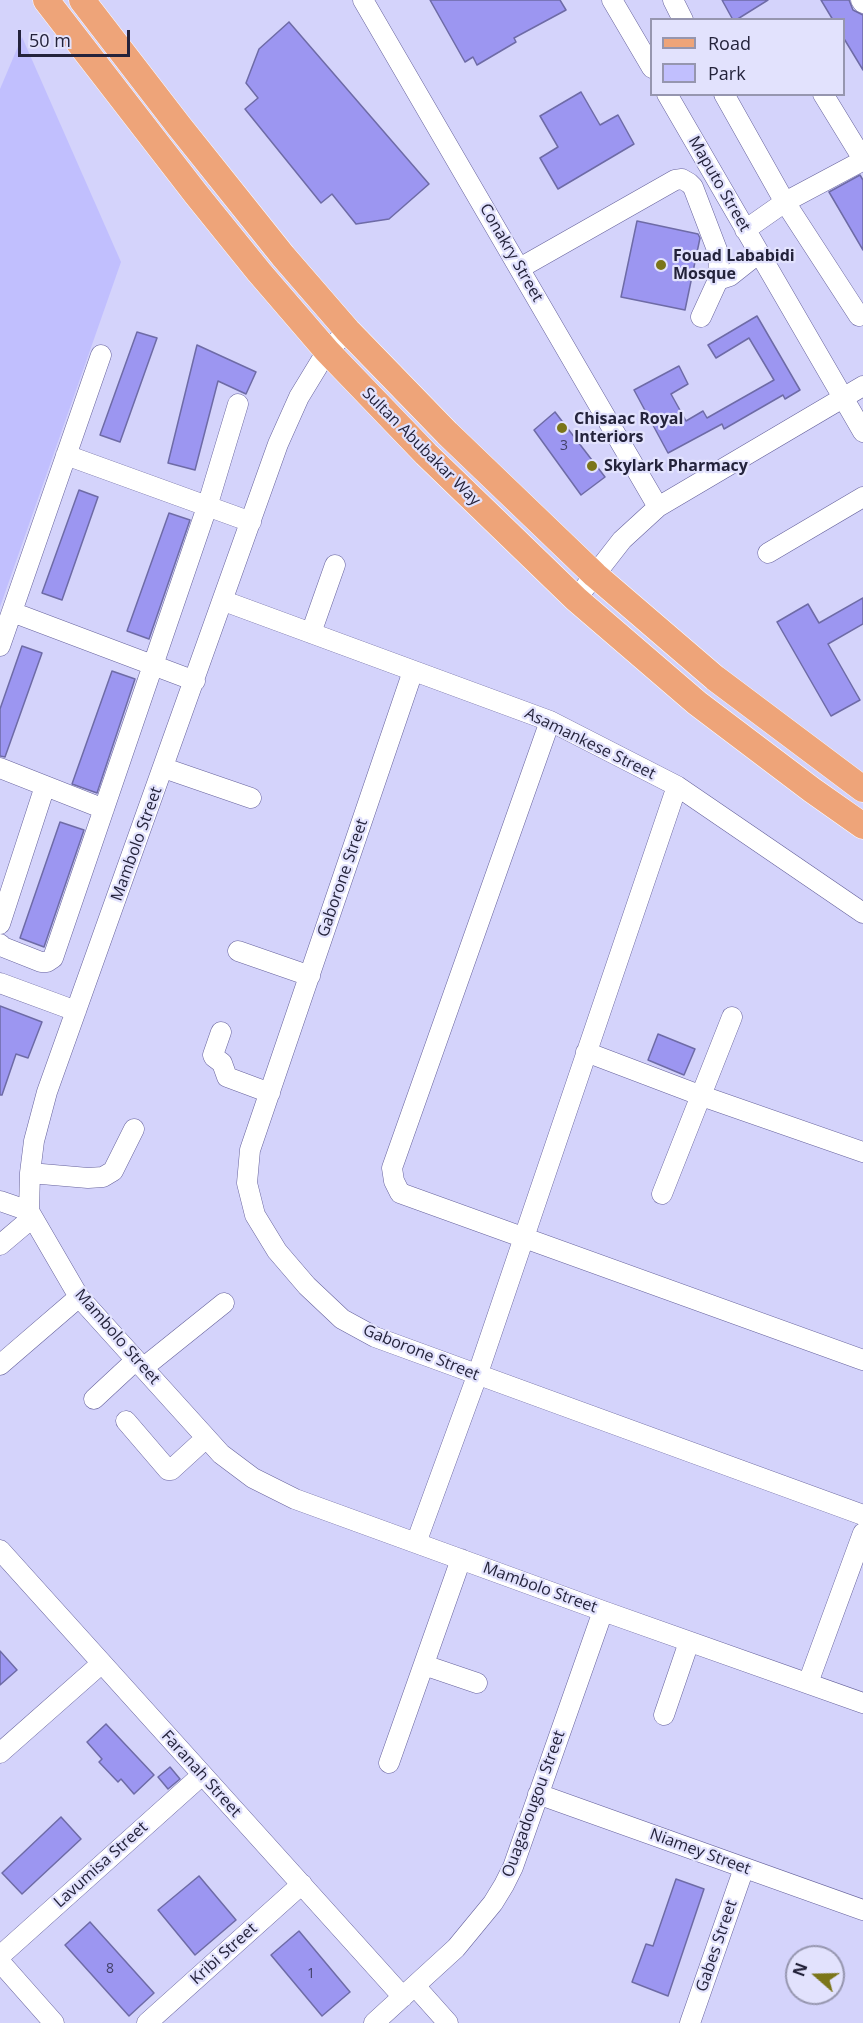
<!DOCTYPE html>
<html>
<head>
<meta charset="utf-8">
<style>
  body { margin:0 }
  #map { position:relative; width:863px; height:2023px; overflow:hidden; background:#d4d3fb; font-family:"Open Sans",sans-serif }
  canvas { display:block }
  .legend { position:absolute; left:650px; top:18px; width:195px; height:78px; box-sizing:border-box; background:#e2e2fd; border:2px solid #9696af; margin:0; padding:8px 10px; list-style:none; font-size:18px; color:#24233b }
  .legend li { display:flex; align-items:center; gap:12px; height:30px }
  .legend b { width:30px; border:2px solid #9696af }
  .north { position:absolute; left:785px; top:1945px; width:60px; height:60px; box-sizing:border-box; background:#e2e2fd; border:2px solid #9696af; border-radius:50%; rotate:290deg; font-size:16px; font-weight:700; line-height:24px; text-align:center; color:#24233b }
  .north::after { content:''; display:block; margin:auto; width:21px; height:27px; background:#7b7519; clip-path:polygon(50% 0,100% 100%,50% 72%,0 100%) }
  .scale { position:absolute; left:18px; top:30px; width:112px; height:27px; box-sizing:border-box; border:3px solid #24233b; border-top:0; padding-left:8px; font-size:18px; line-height:21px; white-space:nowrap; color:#24233b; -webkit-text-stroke:4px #e2e2fd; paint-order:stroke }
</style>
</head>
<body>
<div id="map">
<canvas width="863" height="2023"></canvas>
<ul class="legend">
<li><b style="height:8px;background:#eea479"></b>Road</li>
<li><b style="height:16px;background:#c1bffe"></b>Park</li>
</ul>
<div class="north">N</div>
<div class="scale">50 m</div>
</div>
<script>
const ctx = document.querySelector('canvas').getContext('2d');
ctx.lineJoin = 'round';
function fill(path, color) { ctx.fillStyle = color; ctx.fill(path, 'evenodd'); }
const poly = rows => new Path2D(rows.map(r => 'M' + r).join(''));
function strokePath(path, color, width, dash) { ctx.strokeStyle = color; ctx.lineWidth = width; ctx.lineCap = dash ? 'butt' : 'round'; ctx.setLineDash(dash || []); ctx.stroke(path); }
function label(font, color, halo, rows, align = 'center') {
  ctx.font = font + ' "Open Sans",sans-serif'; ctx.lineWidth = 4.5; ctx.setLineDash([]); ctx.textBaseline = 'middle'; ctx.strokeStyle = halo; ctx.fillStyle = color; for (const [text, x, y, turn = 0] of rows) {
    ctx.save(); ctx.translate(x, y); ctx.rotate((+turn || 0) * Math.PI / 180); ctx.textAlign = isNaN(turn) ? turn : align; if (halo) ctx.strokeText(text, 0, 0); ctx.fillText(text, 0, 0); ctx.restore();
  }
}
fill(poly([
  [22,37,121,262,0,607,0,89]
]), '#c1bffe');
const building = poly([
  [430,0,560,0,566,10,514,38,516,42,477,65,473,57,465,62,430,0],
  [722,0,768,0,736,20,733,20,722,0],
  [821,0,849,0,853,10,863,15,863,70,843,37,843,20,833,20,821,0],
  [289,22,429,184,389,219,356,224,332,194,321,203,245,109,258,98,246,83,259,49,289,22],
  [581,92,600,125,618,115,634,144,558,189,540,158,558,147,540,116,581,92],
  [860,175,863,180,863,250,829,192,860,175],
  [637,221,698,234,700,238,685,310,621,297,637,221],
  [757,316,800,390,785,399,783,395,724,429,722,424,668,453,634,390,679,366,688,384,671,394,686,421,703,411,707,418,774,380,749,338,716,358,708,345,757,316],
  [137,332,157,338,120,442,100,435,137,332],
  [197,345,256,372,246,394,218,381,195,470,168,463,197,345],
  [555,412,605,477,581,495,534,430,555,412],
  [79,490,98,497,62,600,42,593,79,490],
  [169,513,190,520,149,639,127,631,169,513],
  [863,598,863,624,828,644,860,700,831,716,777,622,808,604,819,623,863,598],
  [22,646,42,653,5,757,0,756,0,709,22,646],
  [112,671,135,679,97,793,72,784,112,671],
  [60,822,84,830,44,947,20,938,60,822],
  [0,1006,42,1022,28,1058,16,1054,2,1095,0,1095,0,1006],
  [658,1034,695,1049,684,1075,648,1060,658,1034],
  [0,1651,17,1670,0,1685,0,1651],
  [106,1724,154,1775,134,1794,121,1779,118,1782,99,1762,102,1759,87,1742,106,1724],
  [170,1767,180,1779,168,1789,158,1777,170,1767],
  [61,1817,81,1839,22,1894,2,1873,61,1817],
  [199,1876,236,1920,195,1955,158,1910,199,1876],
  [676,1879,704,1889,668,1996,632,1982,646,1944,653,1946,676,1879],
  [90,1922,154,1993,129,2016,65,1945,90,1922],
  [299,1931,350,1992,322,2016,271,1955,299,1931]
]);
fill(building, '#9c96f1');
strokePath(building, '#6e6ba6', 1.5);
const minor = poly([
  [363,0,658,507],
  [612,0,652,68],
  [673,0,683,20],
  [861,0,863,3],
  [667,94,863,432],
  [724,94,783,199,859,316],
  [745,230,785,202,860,162,861,156,823,94],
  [520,268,675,180,682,179,689,183,693,187,719,255,718,280,701,317],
  [718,280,730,276,759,253],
  [348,331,327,351,299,397,278,444,47,1092,34,1141,30,1173,29,1211,79,1297,221,1454,253,1478,295,1499,603,1611,863,1703],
  [66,455,251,522],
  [768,553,863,497],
  [576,599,622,540,658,507,863,386],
  [224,601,550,721,677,786,863,913],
  [12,612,195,681],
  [311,633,335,565],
  [0,646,101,355],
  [413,671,250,1150,247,1183,255,1215,277,1251,307,1286,342,1319,375,1337,863,1515],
  [550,721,392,1168,394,1181,400,1193,863,1360],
  [0,768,104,809],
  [164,768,251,798],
  [0,924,45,786],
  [0,944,3,947,41,962,47,962,53,958,207,507,238,404],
  [238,951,310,976],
  [0,983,76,1011],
  [221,1032,213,1055,214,1057,222,1063,227,1077,270,1093],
  [586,1052,702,1096,863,1152],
  [30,1173,88,1178,103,1177,113,1171,134,1129],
  [662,1194,732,1017],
  [0,1201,29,1211],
  [0,1245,32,1218],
  [0,1365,79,1297],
  [143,1368,224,1303],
  [94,1399,136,1360],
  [126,1421,168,1470,171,1470,206,1438],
  [416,1543,477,1376,677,786],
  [0,1550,403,1997],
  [424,1665,477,1683],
  [808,1683,863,1533],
  [664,1715,689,1642],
  [0,1753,102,1663],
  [389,1763,461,1559],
  [538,1794,863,1910],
  [0,1956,202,1775],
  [0,1962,54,2023],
  [415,1986,448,2023],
  [147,2023,302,1884],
  [374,2023,456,1948,493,1903,504,1885,513,1867,603,1611],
  [690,2023,744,1868]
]);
const major = poly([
  [46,0,196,194,259,272,327,351,426,454,576,599,697,703,812,790,863,826],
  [82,0,179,126,283,256,348,331,447,433,595,575,715,678,863,789]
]);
strokePath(minor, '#66629c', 21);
strokePath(major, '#fff', 27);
strokePath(minor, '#fff', 20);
strokePath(major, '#eea479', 26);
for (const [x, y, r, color] of [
  [661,265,6,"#7b7519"],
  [562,428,6,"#7b7519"],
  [592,466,6,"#7b7519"]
]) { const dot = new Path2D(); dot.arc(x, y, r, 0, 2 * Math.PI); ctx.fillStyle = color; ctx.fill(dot); strokePath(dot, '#e2e2fd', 2); }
label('14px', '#424068', null, [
  ["3",564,446],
  ["8",110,1969],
  ["1",311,1974]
]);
label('16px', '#24233b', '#e2e2fd', [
  ["Maputo Street",719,184,60],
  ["Conakry Street",511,253,60],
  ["Sultan Abubakar Way",421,447,45],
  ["Asamankese Street",590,744,26],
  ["Mambolo Street",137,844,-70],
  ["Gaborone Street",343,878,-71],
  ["Mambolo Street",117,1337,49],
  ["Gaborone Street",421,1353,22],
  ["Mambolo Street",540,1588,20],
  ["Faranah Street",201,1774,48],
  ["Ouagadougou Street",534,1804,-70],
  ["Niamey Street",700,1852,20],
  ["Lavumisa Street",101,1865,-42],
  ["Gabes Street",717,1946,-71],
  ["Kribi Street",224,1954,-42]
]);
label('bold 16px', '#24233b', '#e2e2fd', [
  ["Fouad Lababidi",673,256],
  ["Mosque",673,274],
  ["Chisaac Royal",574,419],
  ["Interiors",574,437],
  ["Skylark Pharmacy",604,466]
], 'left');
</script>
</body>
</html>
